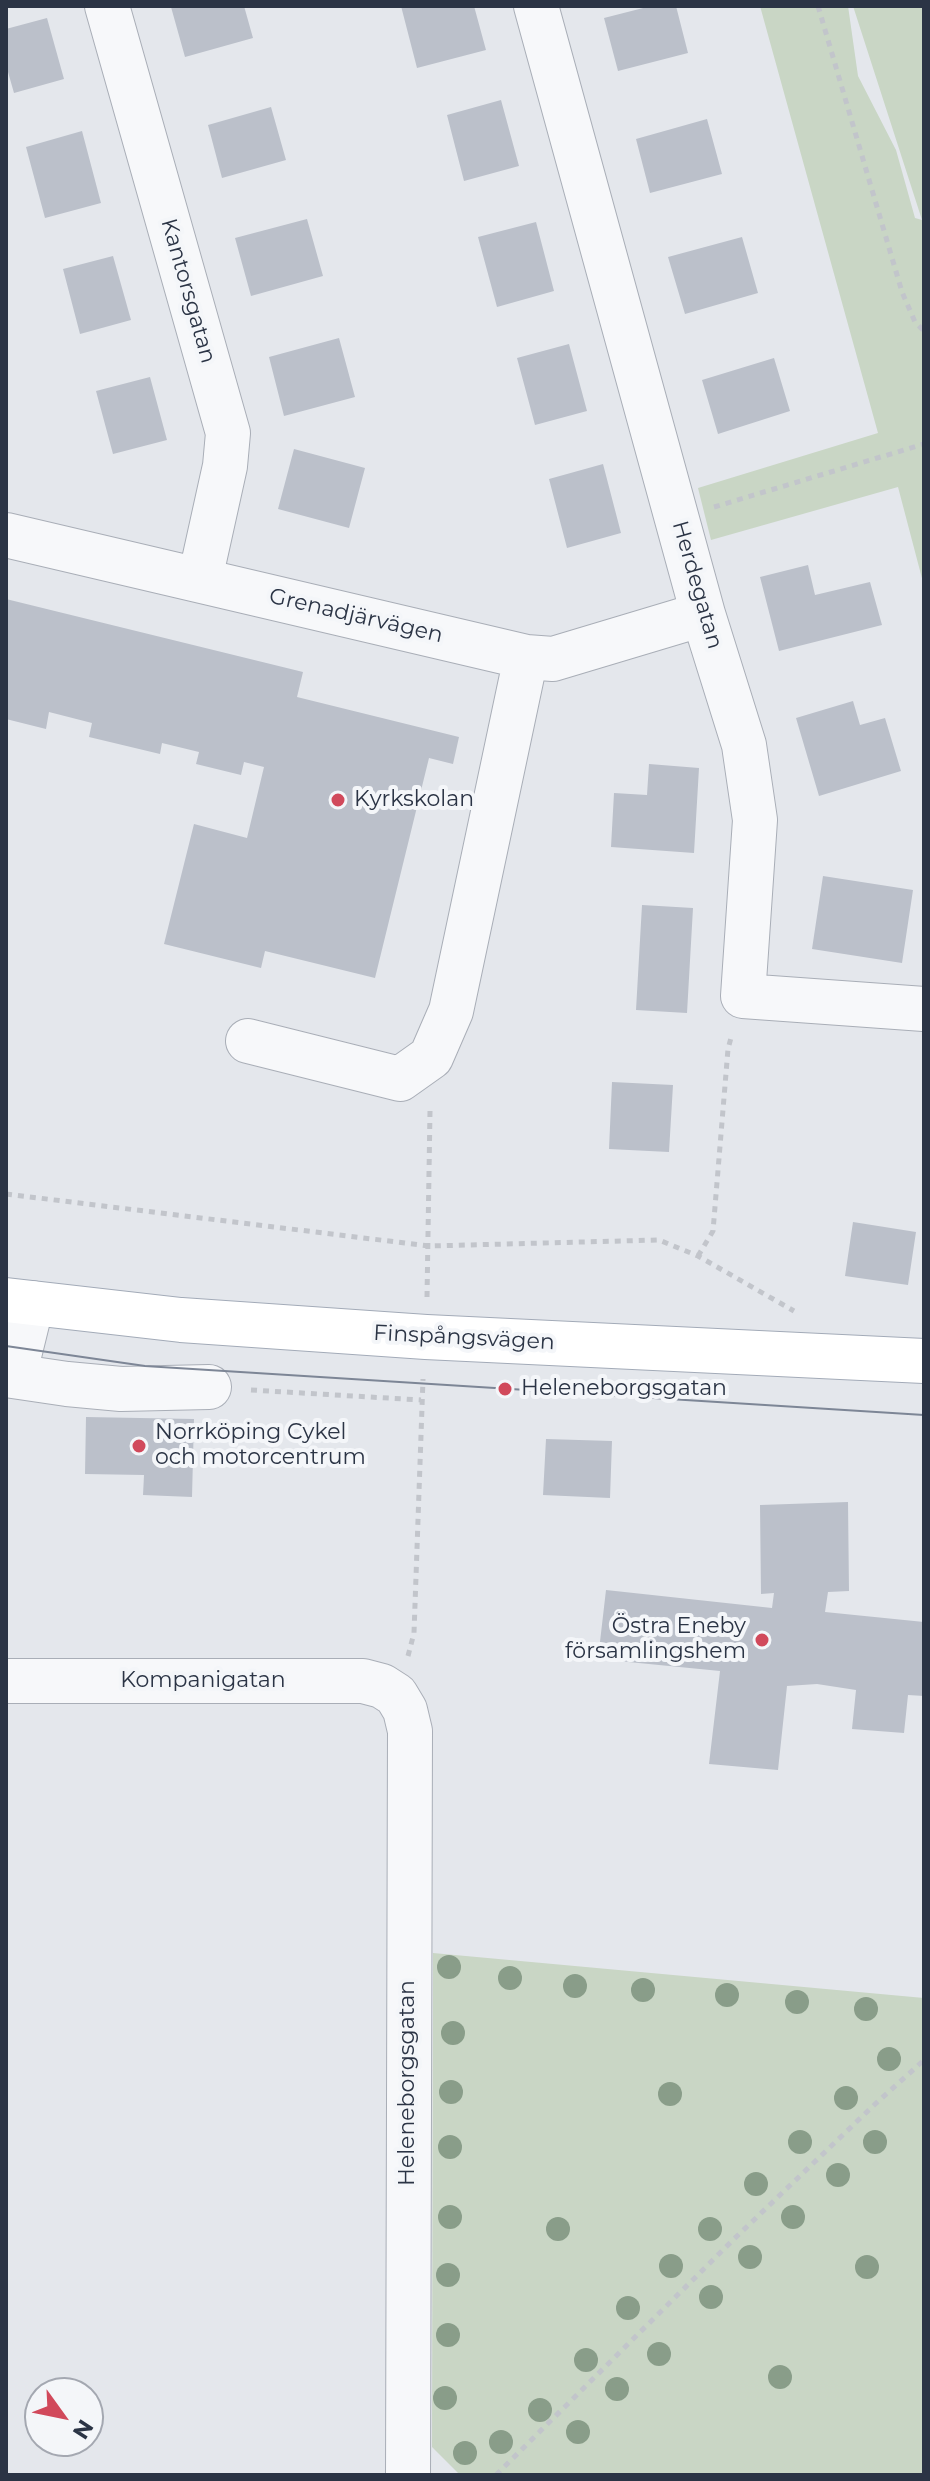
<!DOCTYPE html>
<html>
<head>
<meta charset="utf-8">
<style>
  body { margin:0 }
  #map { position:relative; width:930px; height:2481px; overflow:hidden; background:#e4e7ec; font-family:Montserrat,sans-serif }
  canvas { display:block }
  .frame { position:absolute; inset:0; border:8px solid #2b3445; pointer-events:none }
  .north { position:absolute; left:24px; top:2377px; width:80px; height:80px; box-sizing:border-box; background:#f4f6f9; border:2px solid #a4a8b1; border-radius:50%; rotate:123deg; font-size:22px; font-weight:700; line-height:32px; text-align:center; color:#2b3445 }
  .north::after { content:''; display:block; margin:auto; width:28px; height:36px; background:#d1495b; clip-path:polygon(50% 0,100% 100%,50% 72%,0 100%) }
</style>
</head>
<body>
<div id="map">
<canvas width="930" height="2481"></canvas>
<div class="frame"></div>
<div class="north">N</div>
</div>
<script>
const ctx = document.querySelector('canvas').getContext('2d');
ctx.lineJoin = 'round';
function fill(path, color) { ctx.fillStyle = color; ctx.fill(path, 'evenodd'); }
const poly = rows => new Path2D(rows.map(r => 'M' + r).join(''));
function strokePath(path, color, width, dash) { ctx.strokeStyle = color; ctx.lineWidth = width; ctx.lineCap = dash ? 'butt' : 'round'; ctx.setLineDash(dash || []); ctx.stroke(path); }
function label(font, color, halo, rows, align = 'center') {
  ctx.font = font + ' Montserrat,sans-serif'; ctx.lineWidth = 8; ctx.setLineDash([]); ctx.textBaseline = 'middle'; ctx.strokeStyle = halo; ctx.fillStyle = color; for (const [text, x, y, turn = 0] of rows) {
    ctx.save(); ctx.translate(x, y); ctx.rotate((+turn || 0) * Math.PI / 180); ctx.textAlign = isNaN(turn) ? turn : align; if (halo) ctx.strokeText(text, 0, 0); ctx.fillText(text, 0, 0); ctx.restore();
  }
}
fill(poly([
  [760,6,848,6,858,76,896,150,915,218,922,220,853,6,924,6,924,586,898,487,711,540,698,488,878,433],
  [433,1953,924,1998,924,2475,460,2475,432,2447]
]), '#c9d6c5');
fill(poly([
  [175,6,244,6,253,38,185,57,171,7],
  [401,6,474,6,486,50,417,68],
  [651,6,676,6,688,53,618,71,604,18],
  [47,18,64,79,14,93,6,65,6,29],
  [501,100,519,166,464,181,447,115],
  [271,107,286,160,222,178,208,125],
  [707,119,722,174,650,193,636,139],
  [82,131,101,203,45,218,26,147],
  [307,219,323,276,251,296,235,238],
  [536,222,554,291,497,307,478,237],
  [742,237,758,293,685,314,668,257],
  [113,256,131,320,80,334,63,269],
  [339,338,355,397,284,416,269,357],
  [569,344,587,411,535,425,517,358],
  [774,358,790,411,718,434,702,380],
  [150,377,167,440,113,454,96,391],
  [294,449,365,468,349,528,278,509],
  [603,464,621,533,567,548,549,479],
  [808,565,815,595,870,582,882,625,779,651,760,577],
  [6,599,303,672,297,697,459,737,453,764,429,758,375,978,265,951,261,968,164,944,194,824,247,838,264,767,244,762,241,775,196,764,199,752,162,743,160,754,89,737,92,723,49,712,46,729,6,719],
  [853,701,860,725,885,718,901,771,819,796,796,718],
  [649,764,699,768,694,853,611,847,614,793,647,795],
  [823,876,913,890,902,963,812,949],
  [642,905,693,908,687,1013,636,1010],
  [612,1082,673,1085,669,1152,609,1149],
  [853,1222,916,1232,908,1285,845,1276],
  [86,1417,194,1419,192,1497,143,1495,144,1475,85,1474],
  [546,1439,612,1441,610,1498,543,1495],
  [848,1502,849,1591,828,1592,825,1612,924,1622,924,1696,908,1695,904,1733,852,1729,856,1690,817,1684,787,1686,778,1770,709,1764,720,1671,598,1659,606,1590,772,1608,774,1593,761,1594,760,1505]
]), '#bbc0ca');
const minor = poly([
  [107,6,228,433,225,466,200,579],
  [536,6,703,614,744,745,755,820,743,996,924,1009],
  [6,535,526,657,553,659,703,614],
  [248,1041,400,1079,431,1057,451,1011,526,657],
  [6,1375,67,1384,121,1389,209,1387],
  [14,1376,32,1303],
  [6,1681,363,1681,382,1686,396,1695,405,1710,410,1731,408,2475]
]);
const major = poly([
  [6,1300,181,1320,426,1337,924,1361]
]);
strokePath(minor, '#a9aeb7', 46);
strokePath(major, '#a3abb8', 46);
strokePath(poly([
  [818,6,902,292,915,322,924,331],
  [714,507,924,444],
  [6,1194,429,1246,659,1240,698,1256,794,1311],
  [698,1256,713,1231,728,1049,732,1034],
  [427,1297,430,1111],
  [251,1390,421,1400],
  [408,1656,414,1633,423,1379],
  [496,2475,734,2239,872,2107,924,2060]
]), '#c2c5cb', 5, [6, 6]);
strokePath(minor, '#f7f8fa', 44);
strokePath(major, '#fff', 44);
strokePath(poly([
  [6,1346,145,1366,924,1415]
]), '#7d8696', 2);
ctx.fillStyle = '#899d89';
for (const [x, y] of [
  [449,1967],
  [510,1978],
  [575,1986],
  [643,1990],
  [727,1995],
  [797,2002],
  [866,2009],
  [453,2033],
  [889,2059],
  [451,2092],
  [670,2094],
  [846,2098],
  [800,2142],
  [875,2142],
  [450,2147],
  [838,2175],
  [756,2184],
  [450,2217],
  [793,2217],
  [558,2229],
  [710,2229],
  [750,2257],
  [671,2266],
  [867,2267],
  [448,2275],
  [711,2297],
  [628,2308],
  [448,2335],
  [659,2354],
  [586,2360],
  [780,2377],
  [617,2389],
  [445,2398],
  [540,2410],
  [578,2432],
  [501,2442],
  [465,2453]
]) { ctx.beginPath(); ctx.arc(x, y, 12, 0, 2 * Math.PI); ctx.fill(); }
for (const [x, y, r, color] of [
  [338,800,8,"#d1495b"],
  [505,1389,8,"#d1495b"],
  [139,1446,8,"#d1495b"],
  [762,1640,8,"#d1495b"]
]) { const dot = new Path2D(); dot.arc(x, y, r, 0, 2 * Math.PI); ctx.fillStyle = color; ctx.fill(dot); strokePath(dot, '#f4f6f9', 3); }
label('22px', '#2b3445', '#f4f6f9', [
  ["Kantorsgatan",188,291,74],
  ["Herdegatan",697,585,74],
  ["Grenadjärvägen",356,616,13],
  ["Finspångsvägen",464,1338,3],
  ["Kompanigatan",203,1681],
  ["Heleneborgsgatan",408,2083,-90]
]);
label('22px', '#2b3445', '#f4f6f9', [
  ["Kyrkskolan",354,800],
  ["Heleneborgsgatan",521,1389],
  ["Norrköping Cykel",155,1433],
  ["och motorcentrum",155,1458],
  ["Östra Eneby",746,1627,"right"],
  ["församlingshem",746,1652,"right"]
], 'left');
</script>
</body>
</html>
